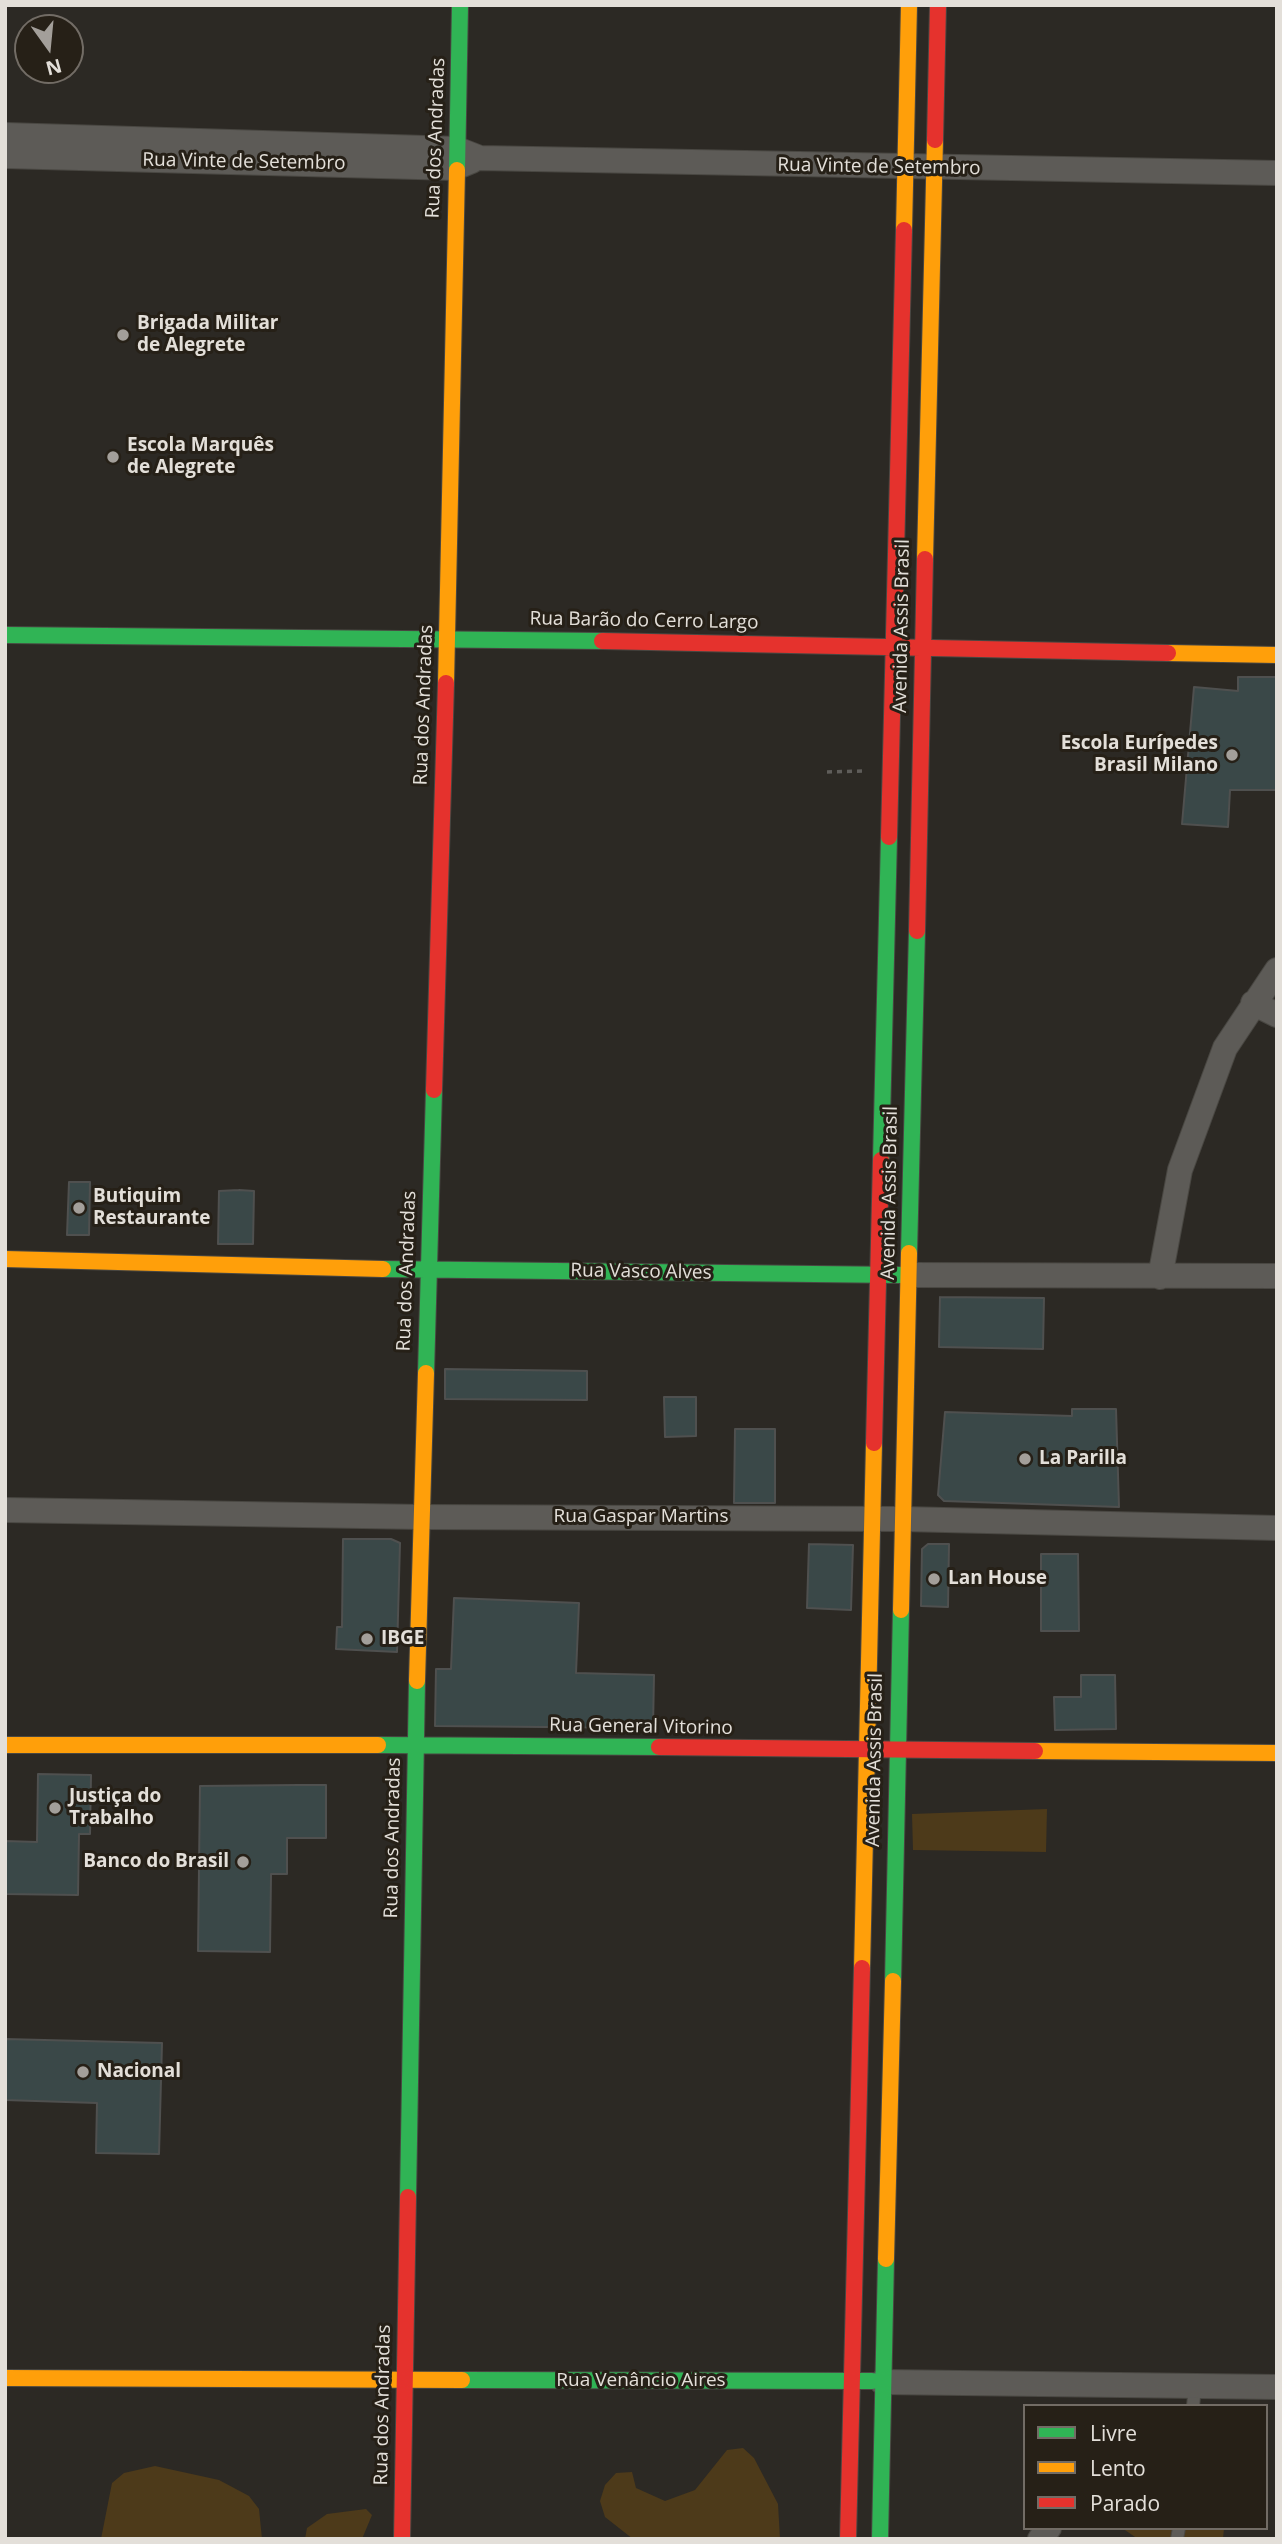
<!DOCTYPE html>
<html>
<head>
<meta charset="utf-8">
<style>
  body { margin:0 }
  #map { position:relative; width:1282px; height:2544px; overflow:hidden; background:#2c2924; font-family:"Open Sans",sans-serif }
  canvas { display:block }
  .frame { position:absolute; inset:0; border:7px solid #e3dfd9; pointer-events:none }
  .legend { position:absolute; left:1023px; top:2404px; width:245px; height:126px; box-sizing:border-box; background:#262017; border:2px solid #726c65; margin:0; padding:9px 12px; list-style:none; font-size:21px; color:#e3dfd9 }
  .legend li { display:flex; align-items:center; gap:14px; height:35px }
  .legend b { width:35px; border:2px solid #726c65 }
  .north { position:absolute; left:14px; top:14px; width:70px; height:70px; box-sizing:border-box; background:#262017; border:2px solid #726c65; border-radius:50%; rotate:165deg; font-size:19px; font-weight:700; line-height:28px; text-align:center; color:#e3dfd9 }
  .north::after { content:''; display:block; margin:auto; width:24px; height:32px; background:#a39f9a; clip-path:polygon(50% 0,100% 100%,50% 72%,0 100%) }
</style>
</head>
<body>
<div id="map">
<canvas width="1282" height="2544"></canvas>
<div class="frame"></div>
<ul class="legend">
<li><b style="height:9px;background:#30b455"></b>Livre</li>
<li><b style="height:9px;background:#ff9f0a"></b>Lento</li>
<li><b style="height:9px;background:#e5322d"></b>Parado</li>
</ul>
<div class="north">N</div>
</div>
<script>
const ctx = document.querySelector('canvas').getContext('2d');
ctx.lineJoin = 'round';
function fill(path, color) { ctx.fillStyle = color; ctx.fill(path, 'evenodd'); }
const poly = rows => new Path2D(rows.map(r => 'M' + r).join(''));
function strokePath(path, color, width, dash) { ctx.strokeStyle = color; ctx.lineWidth = width; ctx.lineCap = dash ? 'butt' : 'round'; ctx.setLineDash(dash || []); ctx.stroke(path); }
function label(font, color, halo, rows, align = 'center') {
  ctx.font = font + ' "Open Sans",sans-serif'; ctx.lineWidth = 6; ctx.setLineDash([]); ctx.textBaseline = 'middle'; ctx.strokeStyle = halo; ctx.fillStyle = color; for (const [text, x, y, turn = 0] of rows) {
    ctx.save(); ctx.translate(x, y); ctx.rotate((+turn || 0) * Math.PI / 180); ctx.textAlign = isNaN(turn) ? turn : align; if (halo) ctx.strokeText(text, 0, 0); ctx.fillText(text, 0, 0); ctx.restore();
  }
}
fill(poly([
  [1047,1809,1046,1852,913,1850,912,1814],
  [743,2448,754,2458,778,2504,780,2539,633,2539,605,2517,600,2501,605,2485,616,2473,632,2472,636,2488,665,2501,695,2490,727,2450],
  [155,2466,219,2480,249,2496,259,2509,262,2539,101,2539,112,2483,124,2473],
  [366,2509,372,2515,362,2539,305,2539,307,2528,327,2514],
  [1122,2528,1224,2528,1223,2539,1138,2539]
]), '#4d3a1a');
const building = poly([
  [1238,677,1277,677,1277,790,1230,790,1228,827,1182,824,1194,687,1238,691,1238,677],
  [69,1182,90,1182,89,1235,67,1235,69,1182],
  [239,1190,254,1191,253,1244,218,1244,219,1191,239,1190],
  [940,1297,1044,1298,1043,1349,939,1347,940,1297],
  [445,1369,587,1371,587,1400,445,1399,445,1369],
  [664,1397,696,1397,696,1436,665,1437,664,1397],
  [1072,1409,1116,1409,1119,1507,944,1501,938,1495,945,1412,1072,1416,1072,1409],
  [735,1429,775,1429,775,1503,734,1503,735,1429],
  [343,1539,391,1539,400,1543,397,1652,336,1649,337,1627,342,1627,343,1539],
  [809,1544,853,1545,851,1610,807,1608,809,1544],
  [928,1544,949,1544,948,1607,921,1606,922,1549,928,1544],
  [1041,1554,1078,1554,1079,1631,1041,1631,1041,1554],
  [454,1598,579,1603,576,1673,654,1675,653,1728,435,1726,436,1669,451,1669,454,1598],
  [1081,1675,1115,1675,1116,1729,1055,1730,1054,1697,1081,1697,1081,1675],
  [38,1774,91,1775,90,1834,79,1834,78,1895,5,1894,5,1841,37,1842,38,1774],
  [298,1785,326,1785,326,1838,287,1838,287,1874,271,1874,270,1952,198,1951,200,1786,298,1785],
  [5,2039,162,2043,159,2154,96,2153,97,2103,5,2100,5,2039]
]);
fill(building, '#3a4848');
strokePath(building, '#4f504f', 2);
const lane = poly([
  [1193,2406,1195,2387],
  [1177,2539,1179,2528]
]);
const street = poly([
  [5,135,457,149,480,158,1277,173],
  [5,156,455,168,472,161],
  [1253,1003,1277,1015],
  [909,1275,1277,1276],
  [1160,1277,1180,1170,1225,1048,1277,970],
  [5,1510,421,1517,903,1519,1277,1528],
  [882,2382,1277,2387],
  [1040,2539,1049,2528]
]);
const fast = poly([
  [457,170,460,5],
  [5,635,602,641],
  [881,1160,889,837],
  [909,1253,917,931],
  [383,1269,900,1275],
  [426,1373,434,1090],
  [378,1745,659,1747],
  [893,1981,901,1610],
  [408,2197,417,1681],
  [462,2380,872,2381],
  [880,2539,886,2259]
]);
const slow = poly([
  [904,230,909,5],
  [925,559,935,140],
  [1168,653,1277,655],
  [446,683,457,170],
  [5,1259,383,1269],
  [901,1610,909,1253],
  [417,1681,426,1373],
  [5,1745,378,1745],
  [1035,1751,1277,1753],
  [862,1968,874,1443],
  [886,2259,893,1981],
  [5,2378,462,2380]
]);
const jam = poly([
  [935,140,938,5],
  [602,641,1168,653],
  [889,837,904,230],
  [917,931,925,559],
  [434,1090,446,683],
  [874,1443,881,1160],
  [659,1747,1035,1751],
  [402,2539,408,2197],
  [848,2539,862,1968]
]);
strokePath(lane, '#494742', 14);
strokePath(street, '#494742', 26);
strokePath(fast, '#494742', 18);
strokePath(slow, '#494742', 18);
strokePath(jam, '#494742', 18);
strokePath(poly([
  [827,772,864,771]
]), '#5f5d5a', 3.5, [5, 5]);
strokePath(lane, '#5d5b57', 12);
strokePath(street, '#5d5b57', 24);
strokePath(fast, '#30b455', 16);
strokePath(slow, '#ff9f0a', 16);
strokePath(jam, '#e5322d', 16);
for (const [x, y, r, color] of [
  [123,335,7,"#a39f9a"],
  [113,457,7,"#a39f9a"],
  [1232,755,7,"#a39f9a"],
  [79,1208,7,"#a39f9a"],
  [1025,1459,7,"#a39f9a"],
  [934,1579,7,"#a39f9a"],
  [367,1639,7,"#a39f9a"],
  [55,1808,7,"#a39f9a"],
  [243,1862,7,"#a39f9a"],
  [83,2072,7,"#a39f9a"]
]) { const dot = new Path2D(); dot.arc(x, y, r, 0, 2 * Math.PI); ctx.fillStyle = color; ctx.fill(dot); strokePath(dot, '#262017', 2.5); }
label('19px', '#e3dfd9', '#262017', [
  ["Rua dos Andradas",436,138,-88],
  ["Rua Vinte de Setembro",244,162,1],
  ["Rua Vinte de Setembro",879,167,1],
  ["Rua Barão do Cerro Largo",644,621,1],
  ["Avenida Assis Brasil",902,626,-89],
  ["Rua dos Andradas",424,705,-88],
  ["Avenida Assis Brasil",890,1193,-89],
  ["Rua dos Andradas",407,1271,-88],
  ["Rua Vasco Alves",641,1272,1],
  ["Rua Gaspar Martins",641,1517],
  ["Rua General Vitorino",641,1727,1],
  ["Avenida Assis Brasil",875,1760,-89],
  ["Rua dos Andradas",393,1838,-89],
  ["Rua Venâncio Aires",641,2381],
  ["Rua dos Andradas",383,2405,-89]
]);
label('bold 19px', '#e3dfd9', '#262017', [
  ["Brigada Militar",137,324],
  ["de Alegrete",137,346],
  ["Escola Marquês",127,446],
  ["de Alegrete",127,468],
  ["Escola Eurípedes",1218,744,"right"],
  ["Brasil Milano",1218,766,"right"],
  ["Butiquim",93,1197],
  ["Restaurante",93,1219],
  ["La Parilla",1039,1459],
  ["Lan House",948,1579],
  ["IBGE",381,1639],
  ["Justiça do",69,1797],
  ["Trabalho",69,1819],
  ["Banco do Brasil",229,1862,"right"],
  ["Nacional",97,2072]
], 'left');
</script>
</body>
</html>
